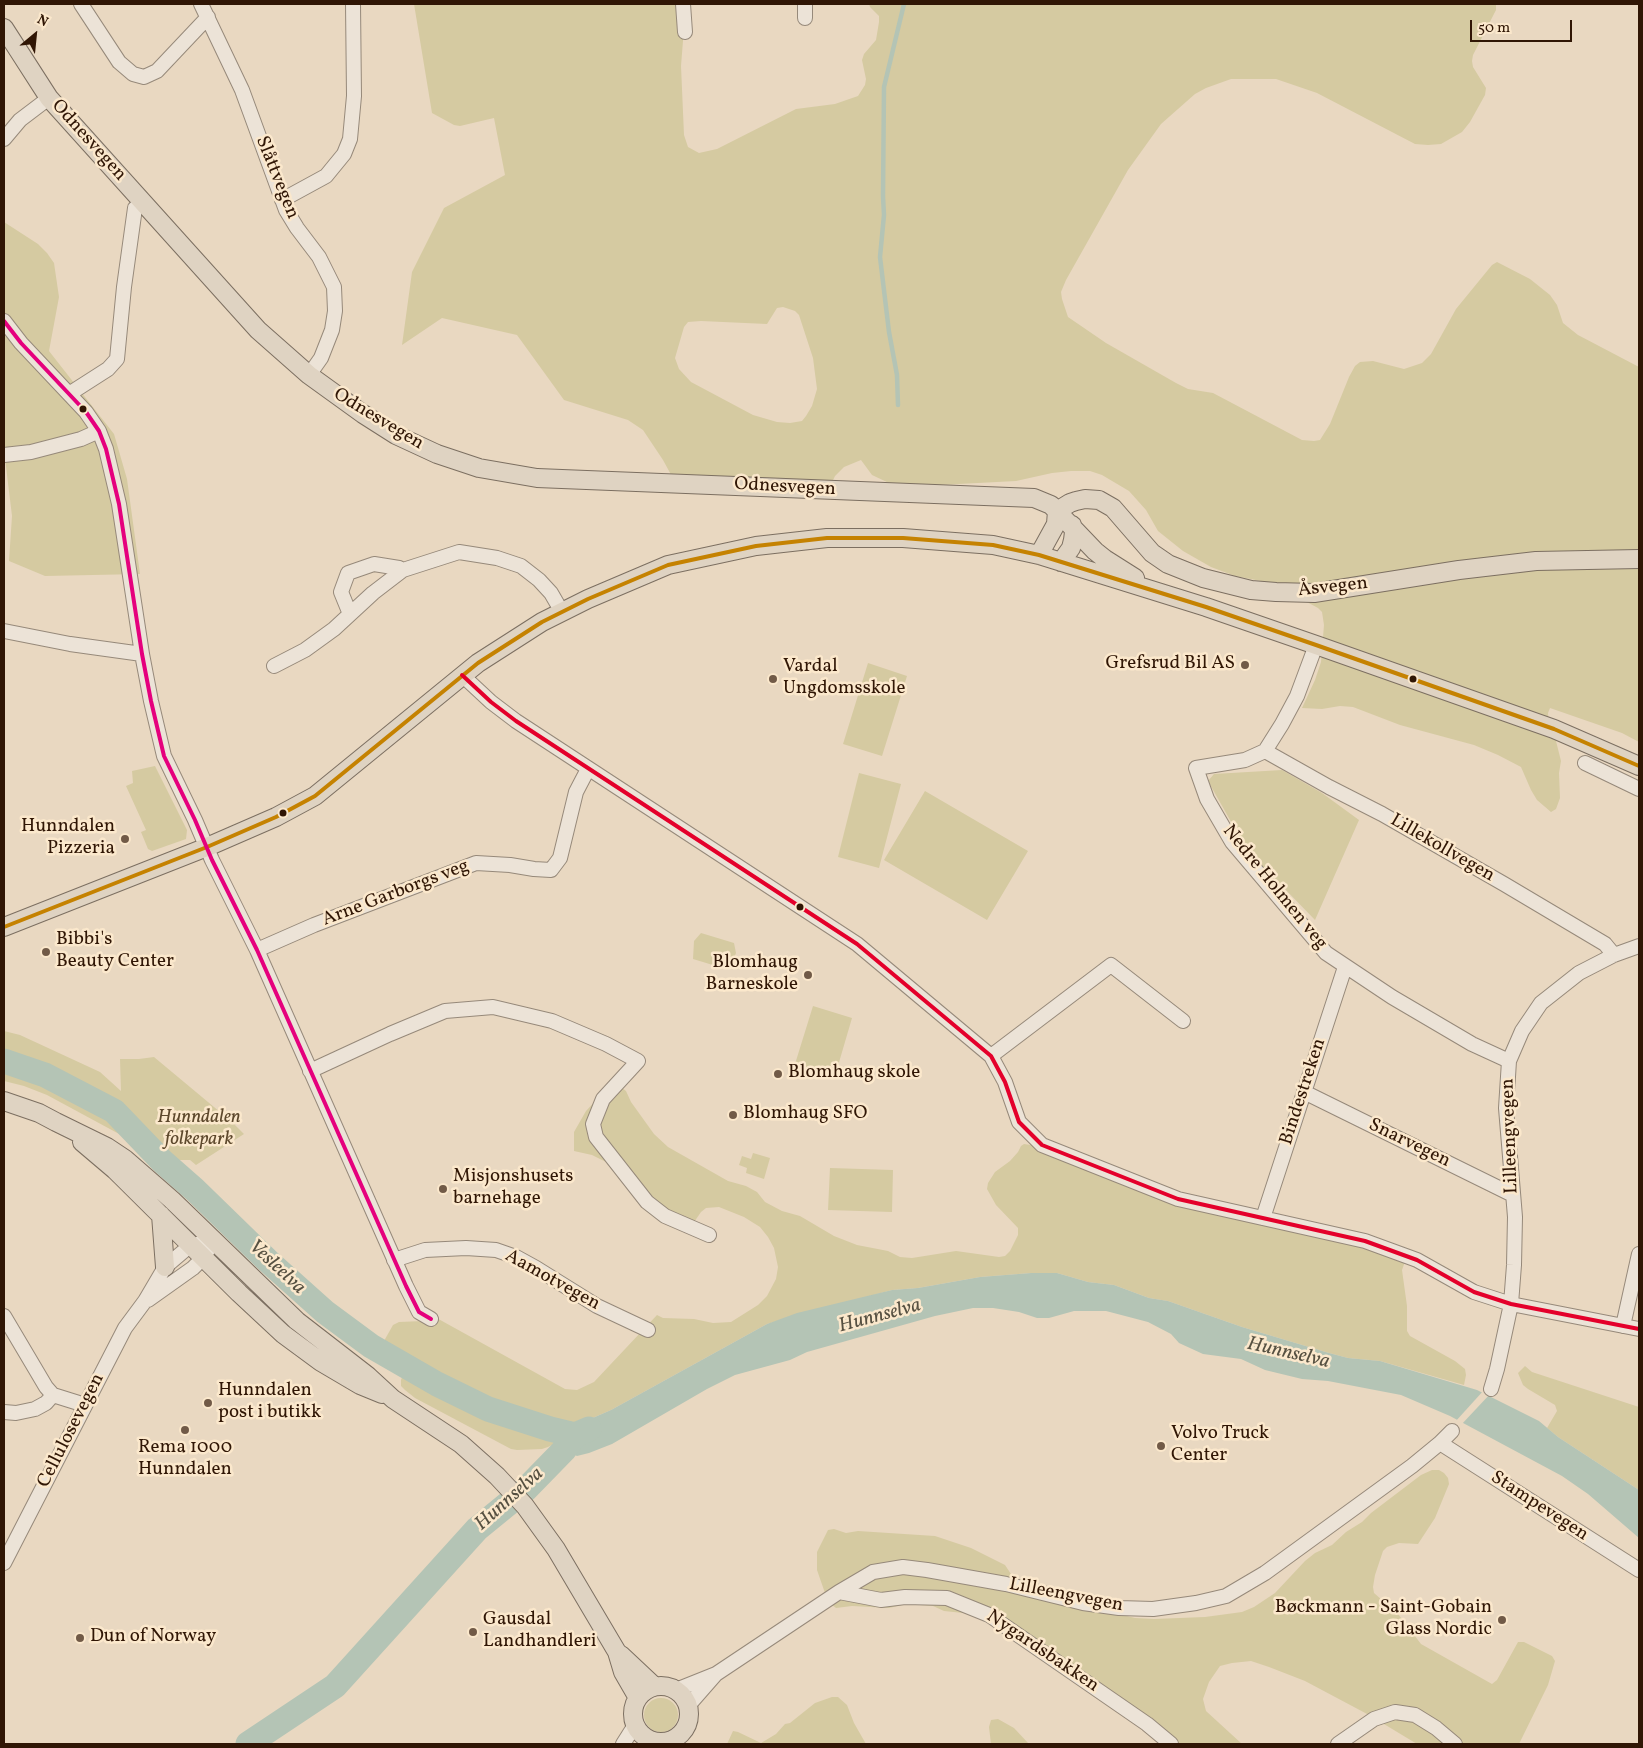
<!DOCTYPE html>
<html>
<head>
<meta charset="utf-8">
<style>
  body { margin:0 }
  #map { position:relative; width:1643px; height:1748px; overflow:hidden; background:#e9d8c1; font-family:Vollkorn,serif }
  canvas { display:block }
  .frame { position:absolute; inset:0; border:5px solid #301605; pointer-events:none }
  .north { position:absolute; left:10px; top:10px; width:50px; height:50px; -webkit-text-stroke:4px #fbe8cc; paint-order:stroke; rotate:28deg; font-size:14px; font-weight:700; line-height:20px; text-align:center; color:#301605 }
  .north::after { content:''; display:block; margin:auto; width:18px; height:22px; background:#301605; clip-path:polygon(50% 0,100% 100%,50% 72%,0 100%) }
  .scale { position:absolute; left:1470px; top:20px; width:102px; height:22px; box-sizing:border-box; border:2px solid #301605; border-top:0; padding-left:6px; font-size:15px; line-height:18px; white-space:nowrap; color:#301605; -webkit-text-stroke:4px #fbe8cc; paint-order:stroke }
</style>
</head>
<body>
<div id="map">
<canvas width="1643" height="1748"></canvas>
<div class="frame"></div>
<div class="north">N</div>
<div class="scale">50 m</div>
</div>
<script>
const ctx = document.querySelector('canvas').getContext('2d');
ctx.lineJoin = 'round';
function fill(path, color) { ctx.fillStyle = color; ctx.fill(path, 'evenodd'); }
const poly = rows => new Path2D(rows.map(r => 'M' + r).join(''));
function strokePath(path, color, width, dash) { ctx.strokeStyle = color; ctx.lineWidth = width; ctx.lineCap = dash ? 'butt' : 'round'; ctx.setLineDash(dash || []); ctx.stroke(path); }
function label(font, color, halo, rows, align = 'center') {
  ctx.font = font + ' Vollkorn,serif'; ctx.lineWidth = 5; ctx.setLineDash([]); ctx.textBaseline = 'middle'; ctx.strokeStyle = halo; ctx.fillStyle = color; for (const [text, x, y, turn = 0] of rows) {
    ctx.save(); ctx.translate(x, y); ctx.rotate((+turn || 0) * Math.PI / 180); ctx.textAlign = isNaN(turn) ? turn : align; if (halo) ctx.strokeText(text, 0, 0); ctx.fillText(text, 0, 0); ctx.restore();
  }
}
fill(poly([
  [414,4,681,4,684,28,681,66,684,135,688,147,699,153,717,149,796,109,835,104,858,96,865,85,866,79,862,60,864,54,876,40,879,22,879,16,870,7,869,4,1496,4,1496,10,1473,55,1472,61,1473,67,1486,88,1485,95,1470,122,1462,132,1441,144,1428,145,1415,144,1317,93,1276,79,1231,79,1206,88,1195,94,1161,124,1128,170,1066,280,1061,292,1062,299,1068,317,1106,343,1176,383,1188,389,1213,393,1302,440,1314,441,1320,440,1330,424,1349,377,1355,366,1360,362,1373,361,1404,369,1422,363,1431,354,1456,309,1492,265,1497,262,1530,279,1550,295,1557,305,1563,323,1578,335,1639,367,1639,742,1622,733,1550,708,1548,713,1549,725,1555,737,1561,761,1559,773,1560,798,1556,809,1551,812,1537,800,1531,790,1521,767,1498,755,1474,745,1400,725,1353,707,1340,706,1322,709,1302,708,1315,680,1321,662,1324,625,1322,612,1318,608,1279,587,1261,581,1235,576,1211,567,1183,551,1158,531,1146,510,1129,491,1102,475,1090,471,1071,471,1052,473,1016,481,940,485,902,485,889,483,872,475,861,460,844,467,835,476,826,495,799,494,781,497,755,495,675,482,663,460,643,430,628,420,564,400,517,335,442,318,402,345,412,272,444,208,505,175,494,118,460,126,454,125,432,113],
  [783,307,795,311,799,315,813,358,817,389,812,406,806,416,802,421,790,423,777,422,753,415,691,382,679,369,675,358,684,327,688,322,701,321,767,324,777,308],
  [4,222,38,244,47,253,54,263,59,297,49,351,114,434,127,479,140,574,45,576,9,561,12,516,4,450],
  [868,663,907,676,882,756,843,744],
  [155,766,187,830,186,839,152,851,148,849,141,832,146,830,126,786,133,783,132,771],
  [1282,770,1322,793,1359,820,1315,920,1247,850,1208,781,1214,774],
  [859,773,901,784,879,868,838,857],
  [925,791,1028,851,987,920,884,860],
  [701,933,734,943,736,953,733,961,726,969,693,959,694,941],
  [813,1006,852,1018,835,1076,795,1064],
  [4,1031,20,1035,100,1072,121,1091,120,1059,139,1059,154,1057,232,1122,244,1134,196,1165,190,1160,170,1160,158,1155,47,1095,24,1086,4,1081],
  [611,1079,626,1091,631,1102,654,1134,668,1147,728,1181,746,1186,757,1192,765,1202,782,1211,800,1216,834,1236,857,1245,888,1251,900,1257,912,1258,956,1251,999,1257,1005,1256,1010,1251,1018,1235,1018,1228,996,1205,987,1189,988,1183,995,1172,1010,1161,1018,1152,1021,1146,1024,1144,1037,1146,1200,1201,1407,1256,1402,1270,1407,1306,1407,1331,1410,1336,1455,1361,1465,1369,1466,1375,1464,1385,1380,1361,1348,1358,1329,1353,1242,1327,1168,1301,1149,1298,1114,1285,1088,1282,1057,1273,1031,1273,980,1277,918,1288,892,1290,767,1324,611,1410,588,1420,570,1425,551,1439,554,1444,548,1447,542,1449,517,1450,511,1449,415,1398,405,1390,401,1386,401,1380,407,1363,384,1341,393,1325,399,1322,423,1321,433,1316,565,1389,577,1390,594,1382,657,1315,663,1318,694,1319,713,1323,731,1322,758,1305,767,1296,776,1279,778,1267,774,1248,768,1237,760,1227,744,1217,719,1207,706,1208,701,1212,688,1231,654,1215,635,1198,617,1172,608,1163,592,1155,574,1151,574,1132,586,1111,599,1097],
  [753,1153,770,1158,764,1179,746,1173,747,1168,739,1165,742,1156,751,1159],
  [830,1168,893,1170,892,1212,828,1210],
  [1525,1366,1532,1372,1639,1407,1639,1490,1558,1437,1547,1428,1557,1411,1555,1405,1528,1389,1523,1385,1518,1373],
  [1432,1470,1439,1470,1444,1473,1448,1478,1449,1484,1435,1518,1418,1544,1399,1543,1387,1547,1383,1551,1375,1575,1373,1587,1374,1593,1398,1614,1421,1644,1492,1684,1497,1680,1518,1642,1524,1642,1552,1656,1555,1661,1548,1685,1519,1744,1417,1744,1369,1715,1305,1681,1269,1667,1251,1661,1232,1663,1220,1666,1209,1682,1203,1699,1206,1711,1242,1744,1173,1744,1159,1740,993,1625,976,1617,963,1613,944,1611,933,1606,907,1604,889,1608,852,1606,836,1608,831,1604,825,1593,817,1570,817,1552,828,1530,834,1529,846,1533,858,1531,935,1536,971,1548,1005,1565,1015,1580,1110,1612,1135,1618,1154,1619,1205,1617,1242,1612,1254,1607,1275,1593,1305,1561,1315,1553,1332,1545,1346,1532,1362,1522,1371,1513,1421,1475],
  [832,1697,838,1697,847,1705,854,1723,866,1744,727,1744,733,1731,738,1732,761,1743,776,1734,785,1724,790,1723,815,1703],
  '644 1715a17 17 0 1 1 34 0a17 17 0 1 1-34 0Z',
  [998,1719,1014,1728,1029,1744,991,1744,989,1727,991,1720]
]), '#d5caa1');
fill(poly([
  [1031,1273,1057,1273,1088,1282,1114,1285,1149,1298,1168,1301,1242,1327,1329,1353,1348,1358,1380,1361,1477,1390,1539,1421,1558,1437,1639,1490,1639,1538,1588,1494,1562,1476,1450,1416,1401,1395,1328,1381,1302,1379,1265,1370,1241,1359,1203,1354,1179,1343,1171,1334,1148,1322,1106,1311,1074,1311,1049,1318,1037,1318,1019,1312,993,1308,973,1308,935,1316,807,1352,790,1360,735,1375,707,1389,612,1444,589,1453,577,1456,554,1444,551,1439,550,1429,552,1421,570,1425,588,1420,611,1410,767,1324,797,1313,892,1290,918,1288,980,1277]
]), '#b4c4b5');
fill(poly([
  [1484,1390,1491,1393,1461,1425,1455,1422]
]), '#e9d8c1');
strokePath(poly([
  [898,405,897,375,889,332,880,257,884,215,883,196,884,87,904,4]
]), '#b4c4b5', 4.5);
strokePath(poly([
  [4,1061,45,1075,114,1111,162,1161,195,1190,268,1261,325,1312,371,1346,437,1384,488,1409,550,1429,575,1435],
  [248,1744,335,1686,477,1529,526,1489,564,1450,575,1435,589,1429]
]), '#b4c4b5', 25);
const minor = poly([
  [81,4,119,62,133,74,144,77,157,71,208,17],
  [201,4,242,90,286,210,297,228,319,257,334,287,335,311,332,330,321,358,309,375],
  [683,4,685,32],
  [805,4,805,18],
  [4,139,20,120,49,98],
  [282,200,326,176,344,154,350,139,354,96,353,4],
  [4,321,21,343,86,412,99,431,106,449,119,504,142,654,151,701,164,756,195,820,212,860,257,950,406,1286,419,1312,431,1319],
  [69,394,108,369,117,359,124,287,135,208],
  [4,455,31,452,81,439,99,431],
  [350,614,341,592,348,573,374,564,399,568,403,570],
  [4,631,70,644,142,654],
  [1316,645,1297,696,1282,724,1265,751,1245,760,1196,768,1207,799,1232,842,1326,953,1392,997,1472,1044,1509,1061],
  [274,666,305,650,334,629,373,593,403,570,459,552,497,558,521,566,539,580,551,593,562,612],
  [462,675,491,702,516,721,857,944,991,1056,1005,1082,1019,1122,1042,1145,1178,1199,1365,1241,1417,1260,1474,1292,1511,1304,1639,1329],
  [1265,751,1329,787,1382,814,1504,884,1605,944,1614,955],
  [1585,763,1639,789],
  [257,950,314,925,476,863,510,865,534,869,551,870,560,858,576,792,588,769],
  [991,1056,1111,965,1183,1021],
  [310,1071,390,1034,445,1011,493,1007,552,1021,606,1044,638,1061,603,1099,593,1124,596,1137,647,1202,665,1216,709,1235],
  [1304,1092,1513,1195],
  [1263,1218,1345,967],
  [394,1260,425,1250,466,1248,496,1250,516,1257,536,1268,597,1306,648,1330],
  [148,1300,193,1268,203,1258,208,1250],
  [4,1316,46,1387,53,1395,85,1405],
  [1623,1326,1639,1254],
  [1491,1389,1497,1369,1511,1304,1514,1265,1515,1217,1506,1108,1509,1061,1522,1031,1541,1003,1579,973,1614,955,1639,946],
  [4,1412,16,1413,35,1409,46,1403,53,1395],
  [1440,1443,1639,1570],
  [4,1563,125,1328,145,1301,165,1267,185,1250,200,1243,212,1240],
  [839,1592,881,1600,905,1597,947,1598,989,1615,1147,1724,1171,1744],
  [676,1690,716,1674,839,1592,873,1572,903,1567,927,1570,1006,1584,1083,1603,1119,1608,1153,1609,1196,1603,1226,1596,1265,1573,1412,1466,1440,1443,1452,1431],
  [688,1706,716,1674],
  [623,1744,635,1725],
  [645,1744,650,1740],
  [1338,1744,1374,1719,1395,1712,1415,1715,1436,1728,1455,1744]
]);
const major = poly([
  [4,28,49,98,258,330,309,375,363,414,396,435,437,454,479,468,537,478,1034,498,1051,505,1095,551,1105,559,1135,578],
  [1057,511,1070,503,1076,501,1085,499,1099,500,1113,508,1152,553,1168,564,1203,578,1251,590,1276,592,1314,593,1459,570,1536,561,1639,559],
  [1039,555,1056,524,1057,511],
  [1061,562,1071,548,1073,540,1074,532,1072,525],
  [4,927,207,847,276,817,315,796,478,663,542,622,588,599,668,565,756,546,827,538,903,538,993,545,1039,555,1206,607,1316,645,1554,729,1639,766],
  [4,1101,39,1113,56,1122,107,1147,125,1159,172,1200,297,1321,368,1376,393,1399,461,1444,497,1476,525,1506,556,1549,617,1652,623,1672,638,1698],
  [82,1142,115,1170,239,1293,283,1334,321,1362,360,1385,382,1394],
  [161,1215,165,1267],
  [621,1655,654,1686],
  '633 1714a28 28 0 1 1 56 0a28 28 0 1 1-56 0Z'
]);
strokePath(minor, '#96897a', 16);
strokePath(major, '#7c6f61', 20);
strokePath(minor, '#ece3d7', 14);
strokePath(major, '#dfd3c2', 18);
strokePath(poly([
  [4,927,207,847,276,817,315,796,478,663,542,622,588,599,668,565,756,546,827,538,903,538,993,545,1039,555,1206,607,1316,645,1554,729,1639,766]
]), '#c58201', 4);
strokePath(poly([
  [4,321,21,343,86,412,99,431,106,449,119,504,142,654,151,701,164,756,195,820,212,860,257,950,406,1286,419,1312,431,1319]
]), '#e5007d', 4);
strokePath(poly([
  [462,675,491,702,516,721,857,944,991,1056,1005,1082,1019,1122,1042,1145,1178,1199,1365,1241,1417,1260,1474,1292,1511,1304,1639,1329]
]), '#e4002b', 4);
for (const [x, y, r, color] of [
  [83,409,4.5,"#301605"],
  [1245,665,5,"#715a47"],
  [773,679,5,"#715a47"],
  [1413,679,4.5,"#301605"],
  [283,813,4.5,"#301605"],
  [125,839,5,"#715a47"],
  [800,907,4.5,"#301605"],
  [46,952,5,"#715a47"],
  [808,975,5,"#715a47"],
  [778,1074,5,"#715a47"],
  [733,1115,5,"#715a47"],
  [443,1189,5,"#715a47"],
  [208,1403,5,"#715a47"],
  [185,1430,5,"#715a47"],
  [1161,1446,5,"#715a47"],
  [1502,1620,5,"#715a47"],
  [473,1632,5,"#715a47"],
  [80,1638,5,"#715a47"]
]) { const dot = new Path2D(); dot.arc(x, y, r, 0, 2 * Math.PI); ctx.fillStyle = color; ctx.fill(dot); strokePath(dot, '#fbe8cc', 2); }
label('19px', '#301605', '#fbe8cc', [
  ["Odnesvegen",88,141,48],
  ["Slåttvegen",276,178,68],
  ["Odnesvegen",378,420,31],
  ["Odnesvegen",785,488,3],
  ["Åsvegen",1333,588,-6],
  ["Lillekollvegen",1442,849,30],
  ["Nedre Holmen veg",1274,888,51],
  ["Arne Garborgs veg",396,894,-21],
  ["Bindestreken",1304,1092,-72],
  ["Lilleengvegen",1511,1136,-92],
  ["Snarvegen",1409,1144,26],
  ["Aamotvegen",552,1281,29],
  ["Cellulosevegen",72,1431,-63],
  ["Stampevegen",1539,1507,33],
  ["Lilleengvegen",1066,1596,11],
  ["Nygardsbakken",1042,1652,34]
]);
label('19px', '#301605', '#fbe8cc', [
  ["Grefsrud Bil AS",1235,665,"right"],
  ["Vardal",783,668],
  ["Ungdomsskole",783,690],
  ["Hunndalen",115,828,"right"],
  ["Pizzeria",115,850,"right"],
  ["Bibbi's",56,941],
  ["Beauty Center",56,963],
  ["Blomhaug",798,964,"right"],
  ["Barneskole",798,986,"right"],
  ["Blomhaug skole",788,1074],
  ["Blomhaug SFO",743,1115],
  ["Misjonshusets",453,1178],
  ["barnehage",453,1200],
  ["Hunndalen",218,1392],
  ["post i butikk",218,1414],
  ["Volvo Truck",1171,1435],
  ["Center",1171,1457],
  ["Rema 1000",185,1449,"center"],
  ["Hunndalen",185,1471,"center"],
  ["Bøckmann - Saint-Gobain",1492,1609,"right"],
  ["Glass Nordic",1492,1631,"right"],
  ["Gausdal",483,1621],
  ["Landhandleri",483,1643],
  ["Dun of Norway",90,1638]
], 'left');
label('italic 19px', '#5d482c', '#fbe8cc', [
  ["Hunndalen",199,1119],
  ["folkepark",199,1141]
]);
label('italic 20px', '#565041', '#fbe8cc', [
  ["Vesleelva",276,1268,43],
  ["Hunnselva",880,1317,-15],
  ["Hunnselva",1288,1354,13],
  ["Hunnselva",510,1500,-42]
]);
</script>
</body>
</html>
